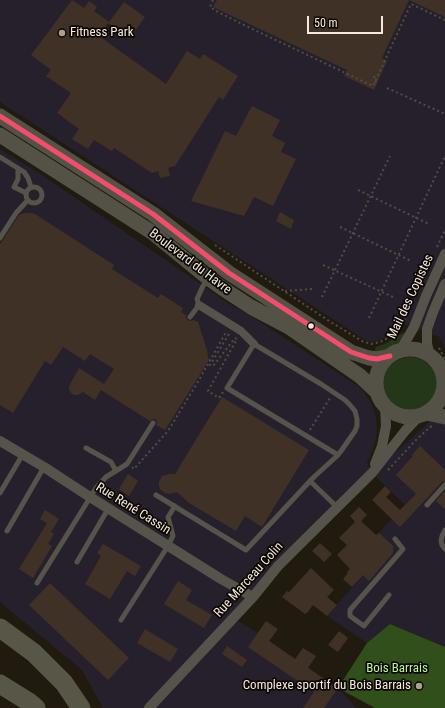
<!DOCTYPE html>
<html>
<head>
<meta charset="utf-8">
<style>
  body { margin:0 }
  #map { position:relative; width:445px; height:708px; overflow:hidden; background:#211a0f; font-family:"Roboto Condensed",sans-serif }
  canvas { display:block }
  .scale { position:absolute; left:307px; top:16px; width:76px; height:18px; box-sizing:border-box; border:2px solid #f3e9de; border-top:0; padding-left:5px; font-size:12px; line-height:14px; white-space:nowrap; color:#f3e9de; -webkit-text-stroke:3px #0c0702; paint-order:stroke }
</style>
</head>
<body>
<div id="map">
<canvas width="445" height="708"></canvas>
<div class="scale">50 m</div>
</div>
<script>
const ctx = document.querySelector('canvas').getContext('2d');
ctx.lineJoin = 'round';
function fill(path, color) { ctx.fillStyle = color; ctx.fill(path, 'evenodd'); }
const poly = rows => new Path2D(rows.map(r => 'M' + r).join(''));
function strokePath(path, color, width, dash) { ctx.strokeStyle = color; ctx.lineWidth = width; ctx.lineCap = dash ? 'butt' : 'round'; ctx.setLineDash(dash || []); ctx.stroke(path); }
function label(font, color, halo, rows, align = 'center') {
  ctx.font = font + ' "Roboto Condensed",sans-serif'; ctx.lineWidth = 3.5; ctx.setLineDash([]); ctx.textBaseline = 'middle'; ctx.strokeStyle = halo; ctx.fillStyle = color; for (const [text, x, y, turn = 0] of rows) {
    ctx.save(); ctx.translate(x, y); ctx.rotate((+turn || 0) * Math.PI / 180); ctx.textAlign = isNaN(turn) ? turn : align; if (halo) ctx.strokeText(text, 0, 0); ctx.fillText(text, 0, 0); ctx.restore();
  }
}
fill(poly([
  [0,0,445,0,445,347,438,336,404,324,395,328,385,337,378,341,371,342,365,340,0,102],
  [0,149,42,175,231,305,251,316,358,386,363,391,370,401,376,417,377,428,376,439,373,450,367,462,372,473,429,422,445,423,445,647,390,624,367,643,327,616,363,575,350,563,405,505,372,473,233,618,258,633,338,688,356,708,103,708,82,670,0,602]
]), '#26202c');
fill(poly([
  [403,333,405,334,399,344,395,347,389,350,373,354,376,347,387,343,395,337],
  '383 384a27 27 0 1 1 54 0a27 27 0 1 1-54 0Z'
]), '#253719');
fill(poly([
  [390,624,445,647,445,708,375,708,338,688,367,643]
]), '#304f1b');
fill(poly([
  [72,0,84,8,89,1,97,7,94,11,109,22,124,2,145,17,129,39,108,23,99,36,166,84,187,51,200,59,203,54,238,76,223,100,219,97,175,166,168,168,170,176,160,178,158,171,152,173,114,148,112,151,94,140,88,149,72,139,79,129,57,113,71,93,46,76,51,70,31,55],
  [217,0,445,0,445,17,409,0,382,58,387,61,374,90,344,76,347,70,213,7],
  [252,106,280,120,272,136,285,143,281,152,296,159,273,206,254,197,244,216,191,201,225,131,236,136],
  [280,212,294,220,291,229,276,221],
  [24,213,30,213,35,214,114,265,112,269,158,298,161,294,183,308,181,312,186,315,186,318,188,320,191,321,193,320,198,322,208,353,207,353,209,360,165,430,156,425,157,422,155,419,152,419,150,421,101,390,95,400,83,392,78,395,74,395,71,393,69,389,69,386,79,368,104,384,114,369,90,354,85,361,63,347,51,365,45,361,13,413,0,405,0,244,3,240,19,215],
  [222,397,309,450,262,527,245,516,236,531,189,503,177,492,169,494,165,493,161,490,159,487,159,482,162,476,169,474,175,474],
  [420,446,445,470,445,481,442,482,400,527,372,500,385,486,391,492,386,497,400,510,416,494,396,475,413,456,412,455],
  [128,474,138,481,129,496,119,489],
  [445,491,445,509,436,501],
  [359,507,367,515,361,521,376,535,379,533,393,546,393,553,369,581,363,575,352,587,343,579,348,573,347,572,350,569,337,555,347,545,339,538,355,522,350,516],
  [45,510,59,519,51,532,54,534,48,544,52,546,33,578,19,569,47,523,40,519],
  [320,543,332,554,324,562,312,551],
  [103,544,141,566,135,576,127,571,110,599,85,584,101,556,97,553],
  [311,568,334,590,327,597,337,605,327,616,313,605,307,613,306,613,305,614,282,597,287,591,289,592],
  [178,581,192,590,186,600,212,615,204,628,164,604],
  [50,583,129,658,108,680,29,605],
  [266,621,278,629,269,641,295,659,303,648,316,656,308,668,338,688,324,708,303,708,314,692,248,647],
  [145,629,178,649,170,662,137,643],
  [339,631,348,638,338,652,328,645],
  [227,646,247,660,242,667,222,654]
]), '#403127');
strokePath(poly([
  [213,0,210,7,218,12,244,25,373,86,411,4,445,20],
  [374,76,376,83,378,83],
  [387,88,445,114],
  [358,190,429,224],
  [340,227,411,261],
  [215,245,329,321,362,341,371,344,380,342,386,339,401,328],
  [437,247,445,230],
  [323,265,393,297],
  [285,291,312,289],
  [322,297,390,156],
  [369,318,445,156],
  [402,325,406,317],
  [439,348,445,359],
  [223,392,219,398,208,391,237,339,235,338,213,366,210,365,229,334],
  [310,430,330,398],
  [132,467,134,469,168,431,199,380,226,332],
  [388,470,415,441,429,428,432,426]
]), '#514d45', 2, [2, 3]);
strokePath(poly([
  [0,157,24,172,28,178,31,187],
  [18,168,18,179,14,187,26,193],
  '26 195a8 8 0 1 1 16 0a8 8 0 1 1-16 0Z',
  [0,238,16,213,28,200],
  [190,317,199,305,197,299,203,286,208,279],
  [86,448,111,462,116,471],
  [0,493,23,454],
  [156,495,246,550,310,481],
  [427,505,445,485],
  [337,507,310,481,315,476,338,455,341,451,355,431,357,426,357,419,355,411,350,405,345,400,321,384,254,344,227,388,338,455],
  [445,530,442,536,441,541,442,545,445,549],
  [7,531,44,467],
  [77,562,108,509],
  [37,583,96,488,106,477,127,464,153,423],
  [389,595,364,626,350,616,350,610,403,549,395,539],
  [121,620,168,546,173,536,168,517,175,506]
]), '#56544a', 5);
strokePath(poly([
  [199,305,241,331,254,344]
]), '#56544a', 8);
strokePath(poly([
  [400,351,414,327,426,296,445,254],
  [430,356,427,344,427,329,433,312,445,284],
  [0,441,44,467,90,497,221,579,253,597],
  [375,464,382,446,386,426,385,405],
  [149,708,253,597,278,566,372,473,405,431,419,416]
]), '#56544a', 10);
strokePath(poly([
  [0,116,153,214,229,273,351,352,369,358,377,359,390,356],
  [0,135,153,233,208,278,222,288,251,307,289,327,360,376,377,392],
  '376 383a34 34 0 1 1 68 0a34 34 0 1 1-68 0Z',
  [426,413,445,417]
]), '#545246', 15);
strokePath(poly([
  [0,628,34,653,64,683,81,708],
  [0,684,29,702,36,708]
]), '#585647', 19);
strokePath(poly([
  [0,116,153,214,229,273,351,352,369,358,377,359,390,356]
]), '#f44d6c', 5);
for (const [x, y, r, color] of [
  [62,33,4,"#aaa196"],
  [311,326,3.5,"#f3e9de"],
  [419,686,4,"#aaa196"]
]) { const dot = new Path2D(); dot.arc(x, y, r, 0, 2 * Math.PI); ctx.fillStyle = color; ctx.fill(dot); strokePath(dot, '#0c0702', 1.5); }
label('13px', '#f3e9de', '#0c0702', [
  ["Fitness Park",70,33],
  ["Complexe sportif du Bois Barrais",411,686,"right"]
], 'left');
label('13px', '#f3e9de', '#0c0702', [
  ["Boulevard du Havre",190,262,37],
  ["Mail des Copistes",411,297,-65],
  ["Rue René Cassin",133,509,32],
  ["Rue Marceau Colin",249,580,-48]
]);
label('13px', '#bbf5a0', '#0c0702', [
  ["Bois Barrais",397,669]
]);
</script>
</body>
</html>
